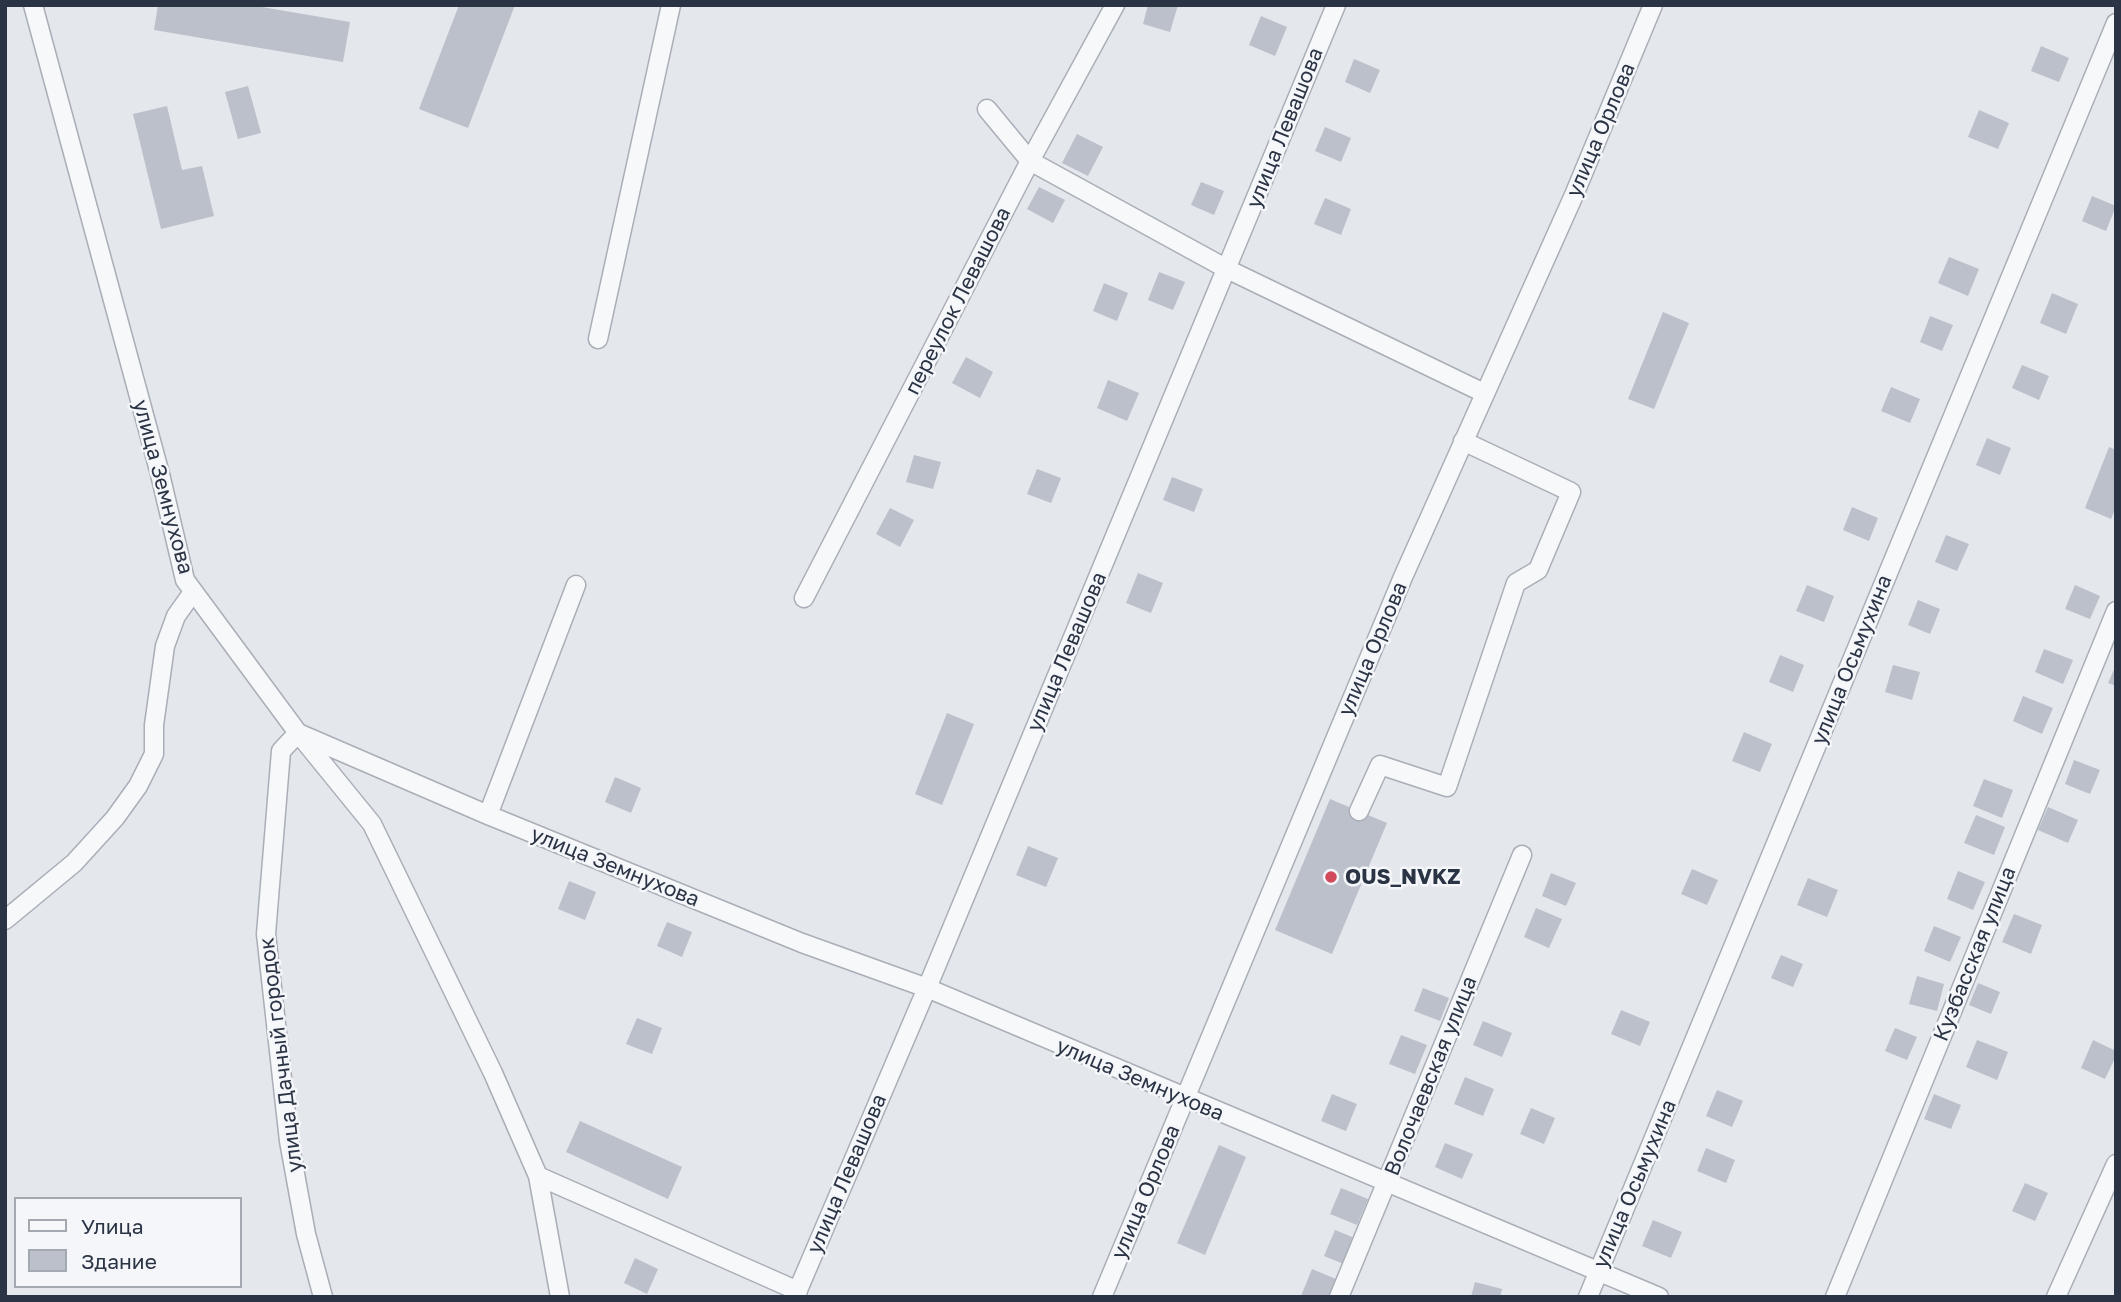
<!DOCTYPE html>
<html>
<head>
<meta charset="utf-8">
<style>
  body { margin:0 }
  #map { position:relative; width:2121px; height:1302px; overflow:hidden; background:#e4e7ec; font-family:"Golos Text",sans-serif }
  canvas { display:block }
  .frame { position:absolute; inset:0; border:7px solid #2b3445; pointer-events:none }
  .legend { position:absolute; left:14px; top:1197px; width:228px; height:91px; box-sizing:border-box; background:#f4f6f9; border:2px solid #a4a8b1; margin:0; padding:9px 12px; list-style:none; font-size:21px; color:#2b3445 }
  .legend li { display:flex; align-items:center; gap:14px; height:35px }
  .legend b { width:35px; border:2px solid #a4a8b1 }
</style>
</head>
<body>
<div id="map">
<canvas width="2121" height="1302"></canvas>
<div class="frame"></div>
<ul class="legend">
<li><b style="height:9px;background:#f7f8fa"></b>Улица</li>
<li><b style="height:19px;background:#bbc0ca"></b>Здание</li>
</ul>
</div>
<script>
const ctx = document.querySelector('canvas').getContext('2d');
ctx.lineJoin = 'round';
function fill(path, color) { ctx.fillStyle = color; ctx.fill(path, 'evenodd'); }
const poly = rows => new Path2D(rows.map(r => 'M' + r).join(''));
function strokePath(path, color, width, dash) { ctx.strokeStyle = color; ctx.lineWidth = width; ctx.lineCap = dash ? 'butt' : 'round'; ctx.setLineDash(dash || []); ctx.stroke(path); }
function label(font, color, halo, rows, align = 'center') {
  ctx.font = font + ' "Golos Text",sans-serif'; ctx.lineWidth = 5; ctx.setLineDash([]); ctx.textBaseline = 'middle'; ctx.strokeStyle = halo; ctx.fillStyle = color; for (const [text, x, y, turn = 0] of rows) {
    ctx.save(); ctx.translate(x, y); ctx.rotate((+turn || 0) * Math.PI / 180); ctx.textAlign = isNaN(turn) ? turn : align; if (halo) ctx.strokeText(text, 0, 0); ctx.fillText(text, 0, 0); ctx.restore();
  }
}
fill(poly([
  [158,5,250,5,350,22,343,62,154,30],
  [459,5,515,5,468,128,419,109],
  [1148,5,1178,5,1170,32,1143,24],
  [1261,16,1287,27,1275,56,1249,45],
  [2041,46,2069,58,2059,82,2031,71],
  [1354,59,1380,70,1370,93,1345,82],
  [248,86,261,133,238,139,225,92],
  [167,106,182,170,202,166,214,216,161,229,133,114],
  [1979,110,2009,123,1998,149,1968,137],
  [1325,127,1351,138,1341,162,1315,151],
  [1077,134,1103,147,1088,176,1062,163],
  [1201,182,1224,191,1214,215,1191,205],
  [1039,187,1065,200,1053,223,1027,209],
  [2092,196,2116,206,2106,231,2082,221],
  [1325,198,1351,209,1341,235,1314,224],
  [1949,257,1979,269,1968,296,1938,283],
  [1159,272,1185,282,1173,310,1148,300],
  [1104,283,1128,293,1117,321,1093,311],
  [2052,293,2078,304,2066,334,2040,323],
  [1663,312,1689,323,1654,409,1628,399],
  [1930,316,1953,325,1942,351,1920,342],
  [966,357,993,372,980,398,952,383],
  [2022,365,2049,376,2039,400,2012,388],
  [1108,380,1139,393,1127,421,1097,408],
  [1891,387,1920,399,1910,423,1881,411],
  [1987,438,2011,448,2000,475,1976,465],
  [2109,447,2116,450,2116,507,2111,519,2085,508],
  [914,455,941,462,933,489,906,482],
  [1037,469,1061,478,1051,503,1027,494],
  [1172,477,1203,489,1194,512,1163,500],
  [1852,507,1878,518,1869,541,1843,530],
  [890,508,914,520,900,547,876,534],
  [1946,535,1969,544,1957,571,1935,562],
  [1138,573,1163,583,1151,613,1126,603],
  [1807,585,1834,596,1824,622,1796,611],
  [2075,585,2100,596,2090,619,2065,609],
  [1918,600,1940,609,1930,634,1908,625],
  [2044,649,2073,660,2063,684,2035,672],
  [1780,655,1804,665,1793,692,1769,682],
  [1893,665,1920,672,1912,700,1885,692],
  [2116,665,2116,686,2108,683],
  [2023,696,2053,708,2042,734,2013,721],
  [947,713,974,724,942,805,915,794],
  [1744,732,1772,744,1760,772,1732,761],
  [2074,760,2100,770,2090,794,2065,784],
  [615,777,641,788,631,813,605,802],
  [1984,779,2013,790,2002,818,1973,806],
  [1330,799,1387,823,1332,954,1275,930],
  [2048,807,2078,820,2068,843,2038,830],
  [1976,815,2005,827,1994,855,1964,843],
  [1028,846,1058,858,1046,887,1016,875],
  [1692,869,1718,880,1707,905,1681,894],
  [1958,871,1985,882,1973,910,1947,899],
  [1551,873,1576,883,1566,906,1542,896],
  [1808,878,1838,890,1827,917,1797,905],
  [569,881,596,892,585,920,558,909],
  [1536,908,1562,919,1549,948,1524,937],
  [2014,914,2042,925,2031,954,2002,942],
  [667,922,692,932,682,957,657,946],
  [1934,926,1961,937,1950,962,1924,951],
  [1781,955,1803,964,1793,987,1771,978],
  [1917,976,1944,984,1937,1011,1909,1004],
  [1978,983,2000,992,1991,1014,1969,1005],
  [1423,988,1449,998,1440,1021,1414,1011],
  [1621,1010,1650,1022,1640,1046,1611,1034],
  [637,1018,662,1028,652,1054,626,1044],
  [1483,1021,1512,1033,1502,1057,1473,1045],
  [1895,1028,1917,1037,1907,1060,1885,1051],
  [1401,1035,1427,1045,1415,1074,1389,1064],
  [1977,1040,2008,1052,1997,1080,1966,1067],
  [2093,1040,2116,1051,2116,1056,2105,1079,2081,1068],
  [1465,1077,1494,1089,1483,1116,1454,1104],
  [1717,1090,1743,1101,1732,1127,1706,1116],
  [1332,1094,1357,1104,1346,1131,1321,1121],
  [1934,1094,1961,1105,1951,1129,1924,1119],
  [1531,1108,1555,1118,1544,1144,1520,1134],
  [580,1121,682,1167,668,1199,566,1152],
  [1445,1143,1473,1154,1462,1179,1435,1167],
  [1219,1145,1246,1157,1205,1255,1177,1243],
  [1706,1148,1735,1160,1726,1183,1697,1171],
  [2025,1183,2048,1193,2035,1221,2012,1211],
  [1341,1188,1368,1199,1357,1225,1330,1214],
  [1653,1220,1682,1232,1671,1258,1642,1246],
  [1335,1230,1362,1241,1351,1267,1324,1256],
  [635,1258,658,1269,647,1294,624,1283],
  [1312,1269,1336,1279,1329,1297,1301,1296],
  [1475,1282,1502,1289,1500,1297,1471,1297]
]), '#bbc0ca');
const street = poly([
  [33,5,160,474,185,580,298,733,488,815,802,943,927,988,1659,1297],
  [987,109,1030,161,1227,269,1484,393],
  [598,339,671,5],
  [804,598,1030,161,1115,5],
  [1359,811,1380,765,1447,787,1516,583,1538,570,1571,492,1463,441],
  [488,815,576,585],
  [5,920,74,863,115,818,138,786,154,754,154,725,165,646,176,616,193,592],
  [538,1176,798,1291],
  [323,1297,306,1234,289,1141,266,934,281,751,298,733,372,824,493,1073,538,1176,560,1297],
  [795,1297,927,988,1336,5],
  [1102,1297,1403,577,1574,195,1653,5],
  [1339,1297,1522,855],
  [1588,1297,2116,23],
  [1835,1297,2116,611],
  [2056,1297,2116,1164]
]);
strokePath(street, '#a9aeb7', 21);
strokePath(street, '#f7f8fa', 18);
for (const [x, y, r, color] of [
  [1331,877,7,"#d1495b"]
]) { const dot = new Path2D(); dot.arc(x, y, r, 0, 2 * Math.PI); ctx.fillStyle = color; ctx.fill(dot); strokePath(dot, '#f4f6f9', 2.5); }
label('21px', '#2b3445', '#f4f6f9', [
  ["улица Левашова",1285,128,-68],
  ["улица Орлова",1601,130,-67],
  ["переулок Левашова",958,301,-63],
  ["улица Земнухова",163,487,75],
  ["улица Орлова",1373,649,-67],
  ["улица Левашова",1067,652,-67],
  ["улица Осьмухина",1852,660,-68],
  ["улица Земнухова",615,867,22],
  ["Кузбасская улица",1975,954,-68],
  ["улица Дачный городок",281,1055,-97],
  ["Волочаевская улица",1431,1076,-68],
  ["улица Земнухова",1140,1080,23],
  ["улица Левашова",847,1174,-67],
  ["улица Осьмухина",1635,1184,-67],
  ["улица Орлова",1146,1192,-67]
]);
label('bold 21px', '#2b3445', '#f4f6f9', [
  ["OUS_NVKZ",1345,877]
], 'left');
</script>
</body>
</html>
